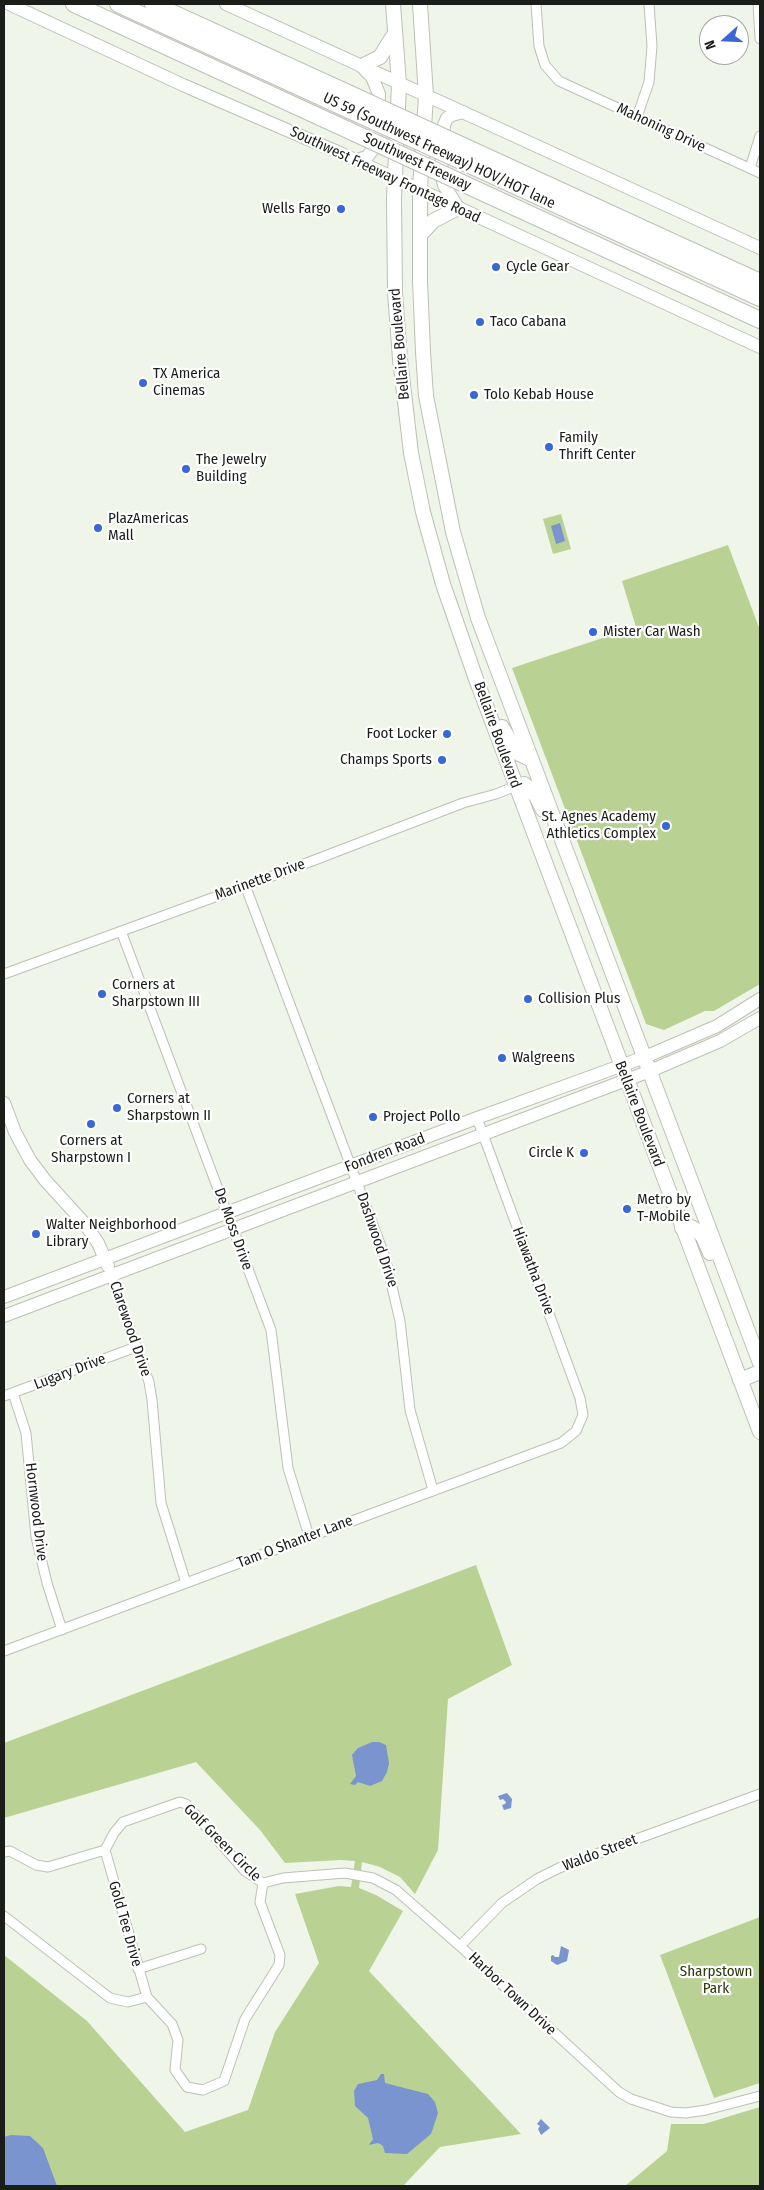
<!DOCTYPE html>
<html>
<head>
<meta charset="utf-8">
<style>
  body { margin:0 }
  #map { position:relative; width:764px; height:2190px; overflow:hidden; background:#f0f5e9; font-family:"Fira Sans Condensed",sans-serif }
  canvas { display:block }
  .frame { position:absolute; inset:0; border:5px solid #1b1d19; pointer-events:none }
  .north { position:absolute; left:699px; top:15px; width:50px; height:50px; box-sizing:border-box; background:#fff; border:1px solid #a4a5a3; border-radius:50%; rotate:250deg; font-size:14px; font-weight:700; line-height:20px; text-align:center; color:#1b1d19 }
  .north::after { content:''; display:block; margin:auto; width:18px; height:22px; background:#3967d7; clip-path:polygon(50% 0,100% 100%,50% 72%,0 100%) }
</style>
</head>
<body>
<div id="map">
<canvas width="764" height="2190"></canvas>
<div class="frame"></div>
<div class="north">N</div>
</div>
<script>
const ctx = document.querySelector('canvas').getContext('2d');
ctx.lineJoin = 'round';
function fill(path, color) { ctx.fillStyle = color; ctx.fill(path, 'evenodd'); }
const poly = rows => new Path2D(rows.map(r => 'M' + r).join(''));
function strokePath(path, color, width, dash) { ctx.strokeStyle = color; ctx.lineWidth = width; ctx.lineCap = dash ? 'butt' : 'round'; ctx.setLineDash(dash || []); ctx.stroke(path); }
function label(font, color, halo, rows, align = 'center') {
  ctx.font = font + ' "Fira Sans Condensed",sans-serif'; ctx.lineWidth = 4.5; ctx.setLineDash([]); ctx.textBaseline = 'middle'; ctx.strokeStyle = halo; ctx.fillStyle = color; for (const [text, x, y, turn = 0] of rows) {
    ctx.save(); ctx.translate(x, y); ctx.rotate((+turn || 0) * Math.PI / 180); ctx.textAlign = isNaN(turn) ? turn : align; if (halo) ctx.strokeText(text, 0, 0); ctx.fillText(text, 0, 0); ctx.restore();
  }
}
fill(poly([
  [561,514,571,549,553,554,543,519],
  [728,545,760,630,760,984,714,1011,705,1011,664,1030,646,1024,512,668,636,627,622,581],
  [476,1565,512,1665,448,1699,438,1850,415,1894,400,1877,380,1867,362,1862,359,1888,376,1895,403,1911,369,1971,521,2134,440,2147,403,2186,4,2186,4,1955,87,2021,185,2132,248,2110,275,2032,319,1963,295,1894,339,1886,351,1887,355,1861,341,1860,285,1863,260,1830,196,1762,4,1818,4,1743],
  [760,1917,760,2083,714,2098,660,1955],
  [760,2107,760,2186,625,2186,667,2151,671,2124,704,2124]
]), '#b9d294');
fill(poly([
  [560,523,565,541,556,544,551,526],
  [372,1742,379,1742,386,1745,389,1763,387,1772,382,1781,370,1786,358,1782,355,1785,350,1784,356,1776,352,1755,358,1748],
  [507,1793,512,1799,511,1808,504,1810,502,1805,505,1804,506,1802,503,1799,500,1800,498,1796],
  [561,1946,569,1950,567,1961,557,1965,551,1961,551,1956,553,1955,555,1957,559,1957],
  [381,2074,384,2074,385,2083,428,2094,435,2102,438,2113,431,2134,407,2154,385,2153,383,2146,378,2143,369,2145,373,2139,368,2118,355,2106,354,2091,358,2084,377,2080],
  [541,2119,550,2128,541,2135,538,2129,540,2126,537,2124],
  [11,2135,30,2136,43,2148,57,2186,4,2186,4,2137]
]), '#7994ce');
const street = poly([
  [536,4,539,46,545,65,559,81,760,173],
  [758,4,760,39],
  [637,117,649,82,652,46,649,4],
  [750,168,760,136],
  [245,885,385,1257,400,1321,410,1410,433,1490],
  [121,931,271,1330,288,1468,309,1536],
  [4,974,286,871,463,803,496,794,516,786],
  [111,1276,149,1382,152,1400,161,1503,186,1583],
  [13,1393,26,1433,36,1537,47,1583,62,1630],
  [4,1396,136,1347],
  [4,1651,561,1443,576,1431,583,1415,580,1398,477,1118],
  [4,1852,10,1851,36,1865,48,1867,105,1850,114,1833,123,1822,180,1802,186,1804,245,1871,263,1883,260,1902,280,1955,279,1965,245,2019,224,2081,203,2090,187,2087,175,2070,178,2040,172,2024,147,1997,105,1850],
  [263,1883,283,1878,345,1873,373,1878,396,1890,460,1946,619,2092,631,2099,671,2112,686,2113,706,2110,760,2096],
  [4,1916,110,1998,128,2002,147,1997],
  [460,1946,502,1903,537,1879,559,1868,623,1844,760,1794],
  [138,1969,201,1949]
]);
const secondary = poly([
  [9,4,183,85,340,153,760,347],
  [226,4,760,248],
  [356,160,367,157,374,148,378,115,379,94,372,77,365,70],
  [457,206,444,185,441,173,444,125,447,118,452,115,463,112],
  [4,1103,15,1132,30,1160,45,1180,85,1224,98,1243,108,1266],
  [4,1297,477,1118,645,1057,717,1026,760,999],
  [4,1316,650,1071,720,1041,760,1018]
]);
const primary = poly([
  [393,4,399,84,394,199,395,292,400,359,411,453,423,512,443,584,476,679,760,1432],
  [420,4,426,96,420,189,420,281,423,352,426,396,453,532,478,618,760,1363],
  [362,66,380,57,395,33],
  [420,235,433,221,458,208],
  [502,727,517,753,532,760],
  [516,786,524,784,528,787,536,796,543,810],
  [682,1228,691,1227,698,1231,703,1237,710,1253],
  [740,1380,760,1372]
]);
const highway = poly([
  [74,4,348,130],
  [118,4,349,110],
  [153,4,348,93],
  [472,150,760,282],
  [472,166,760,298],
  [473,188,760,320]
]);
strokePath(street, '#bcc1b6', 11);
strokePath(secondary, '#bcc1b6', 14);
strokePath(primary, '#bcc1b6', 16);
strokePath(highway, '#bcc1b6', 18);
strokePath(street, '#fff', 9);
strokePath(secondary, '#fff', 12);
strokePath(primary, '#fff', 14);
strokePath(highway, '#fff', 16);
const highwayBridge = poly([
  [348,93,472,150],
  [349,110,472,166],
  [348,130,473,188]
]);
strokePath(highwayBridge, '#bcc1b6', 18, []);
strokePath(highwayBridge, '#fff', 16);
for (const [x, y, r, color] of [
  [341,209,5,"#3967d7"],
  [496,267,5,"#3967d7"],
  [480,322,5,"#3967d7"],
  [143,383,5,"#3967d7"],
  [474,395,5,"#3967d7"],
  [549,447,5,"#3967d7"],
  [186,469,5,"#3967d7"],
  [98,528,5,"#3967d7"],
  [593,632,5,"#3967d7"],
  [447,734,5,"#3967d7"],
  [442,760,5,"#3967d7"],
  [666,826,5,"#3967d7"],
  [102,994,5,"#3967d7"],
  [528,999,5,"#3967d7"],
  [502,1058,5,"#3967d7"],
  [117,1108,5,"#3967d7"],
  [373,1117,5,"#3967d7"],
  [91,1124,5,"#3967d7"],
  [584,1153,5,"#3967d7"],
  [627,1209,5,"#3967d7"],
  [36,1234,5,"#3967d7"]
]) { const dot = new Path2D(); dot.arc(x, y, r, 0, 2 * Math.PI); ctx.fillStyle = color; ctx.fill(dot); strokePath(dot, '#fff', 2); }
label('15px', '#1b1d19', '#fff', [
  ["Mahoning Drive",661,128,25],
  ["US 59 (Southwest Freeway) HOV/HOT lane",439,151,25],
  ["Southwest Freeway",417,162,25],
  ["Southwest Freeway Frontage Road",385,175,25],
  ["Bellaire Boulevard",400,344,-95],
  ["Bellaire Boulevard",497,735,70],
  ["Marinette Drive",260,880,-20],
  ["Bellaire Boulevard",639,1114,69],
  ["Fondren Road",385,1153,-21],
  ["De Moss Drive",233,1229,70],
  ["Dashwood Drive",377,1240,71],
  ["Hiawatha Drive",533,1271,69],
  ["Clarewood Drive",130,1329,71],
  ["Lugary Drive",70,1372,-21],
  ["Hornwood Drive",36,1512,83],
  ["Tam O Shanter Lane",295,1542,-21],
  ["Golf Green Circle",222,1843,45],
  ["Waldo Street",600,1853,-21],
  ["Gold Tee Drive",125,1924,74],
  ["Harbor Town Drive",512,1994,43]
]);
label('15px', '#1b1d19', '#fff', [
  ["Wells Fargo",331,209,"right"],
  ["Cycle Gear",506,267],
  ["Taco Cabana",490,322],
  ["TX America",153,374],
  ["Cinemas",153,391],
  ["Tolo Kebab House",484,395],
  ["Family",559,438],
  ["Thrift Center",559,455],
  ["The Jewelry",196,460],
  ["Building",196,477],
  ["PlazAmericas",108,519],
  ["Mall",108,536],
  ["Mister Car Wash",603,632],
  ["Foot Locker",437,734,"right"],
  ["Champs Sports",432,760,"right"],
  ["St. Agnes Academy",656,817,"right"],
  ["Athletics Complex",656,834,"right"],
  ["Corners at",112,985],
  ["Sharpstown III",112,1002],
  ["Collision Plus",538,999],
  ["Walgreens",512,1058],
  ["Corners at",127,1099],
  ["Sharpstown II",127,1116],
  ["Project Pollo",383,1117],
  ["Corners at",91,1141,"center"],
  ["Sharpstown I",91,1158,"center"],
  ["Circle K",574,1153,"right"],
  ["Metro by",637,1200],
  ["T-Mobile",637,1217],
  ["Walter Neighborhood",46,1225],
  ["Library",46,1242]
], 'left');
label('15px', '#2a3a0a', '#fff', [
  ["Sharpstown",716,1972],
  ["Park",716,1989]
]);
</script>
</body>
</html>
